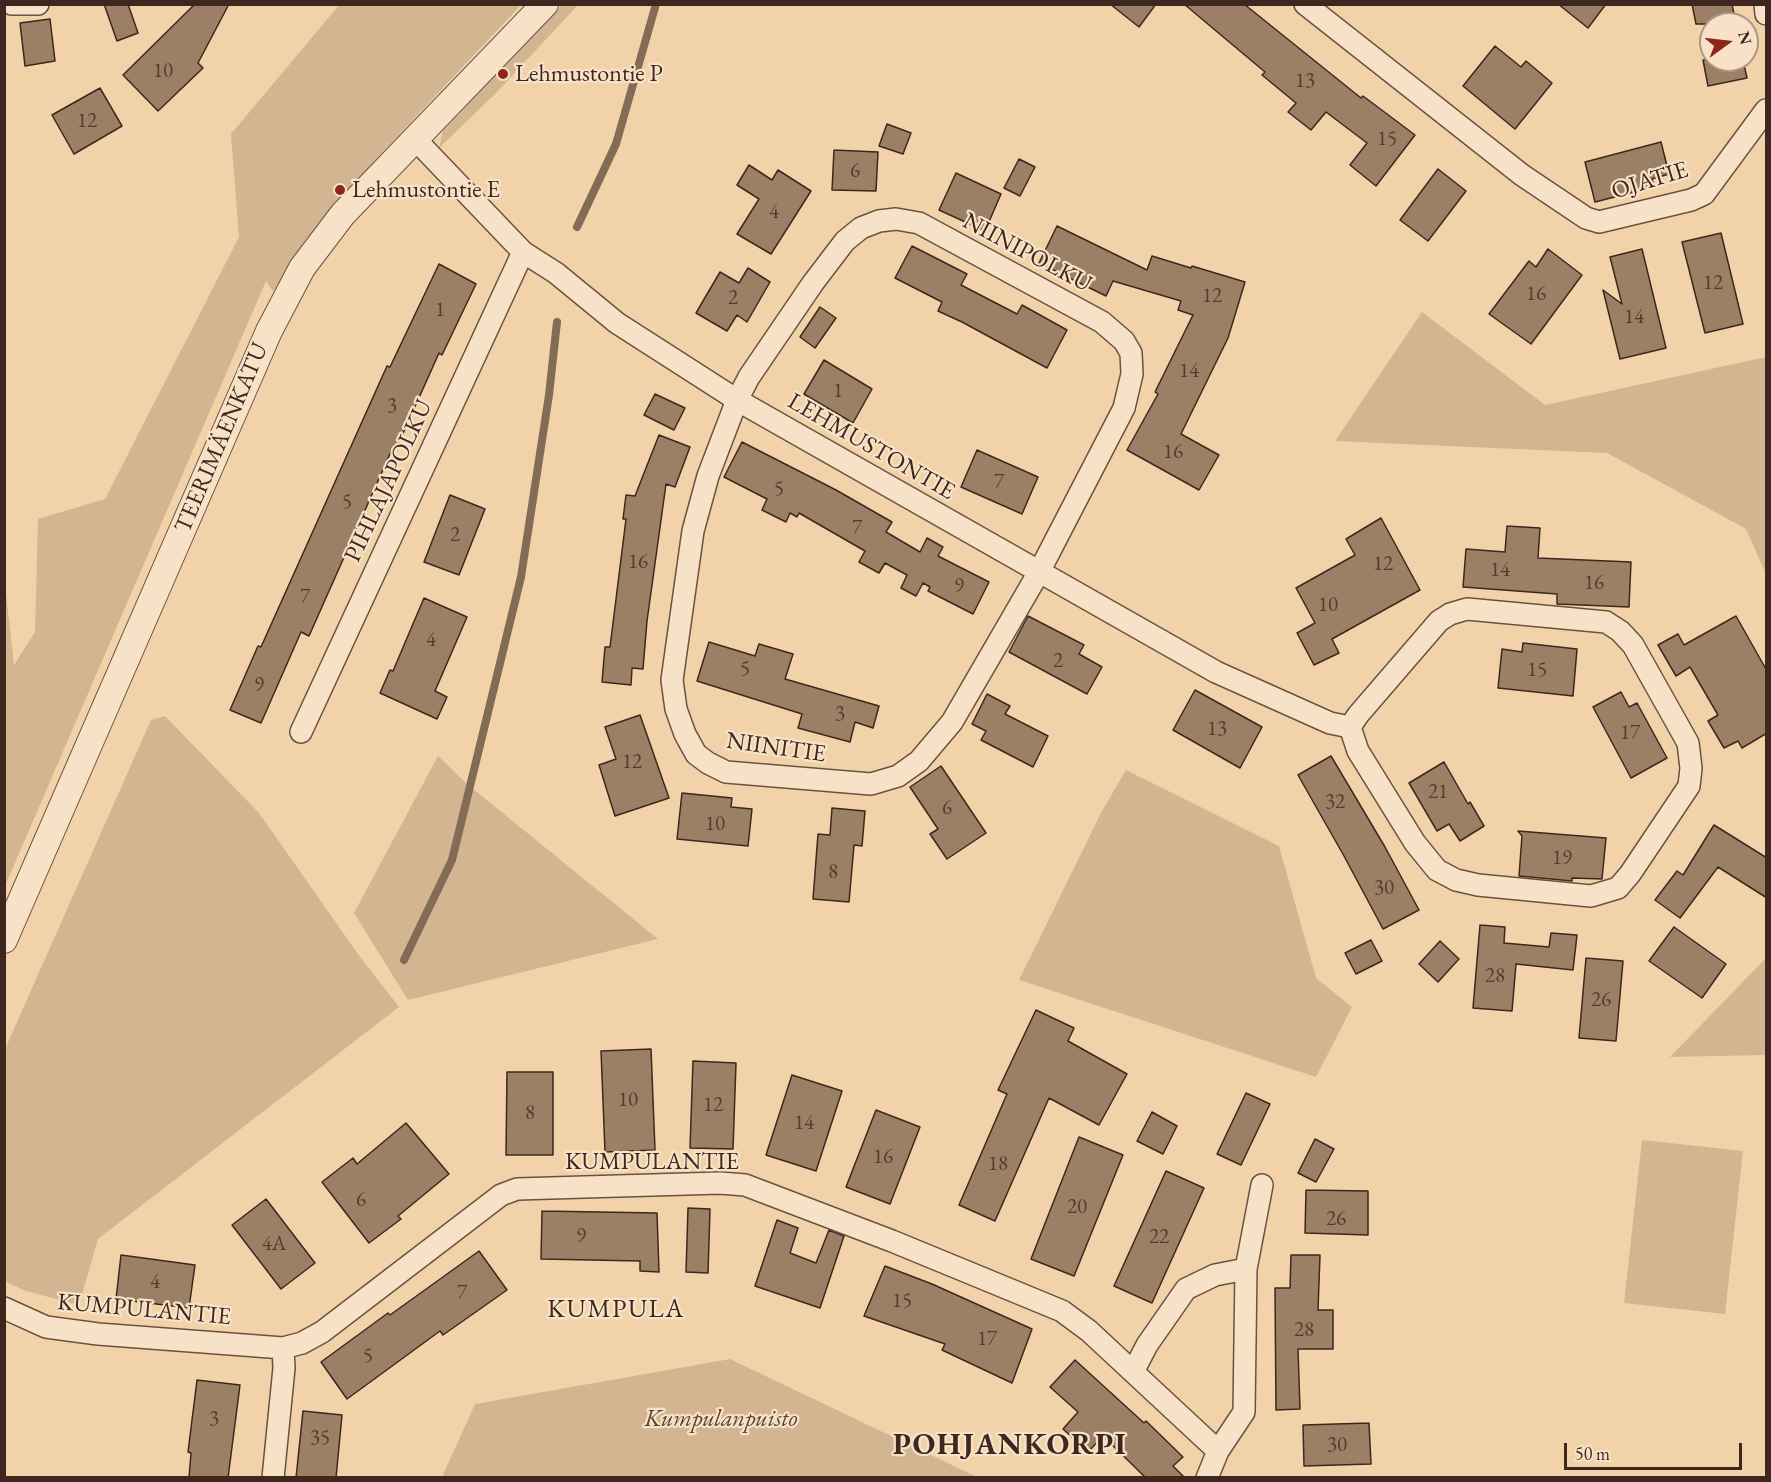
<!DOCTYPE html>
<html>
<head>
<meta charset="utf-8">
<style>
  body { margin:0 }
  #map { position:relative; width:1771px; height:1482px; overflow:hidden; background:#f2d3a9; font-family:"EB Garamond",serif }
  canvas { display:block }
  .frame { position:absolute; inset:0; border:6px solid #3d271e; pointer-events:none }
  .north { position:absolute; left:1699px; top:12px; width:60px; height:60px; box-sizing:border-box; background:#f7e2c7; border:2px solid #ad9783; border-radius:50%; rotate:75deg; font-size:16px; font-weight:700; line-height:24px; text-align:center; color:#3d271e }
  .north::after { content:''; display:block; margin:auto; width:21px; height:27px; background:#8f2418; clip-path:polygon(50% 0,100% 100%,50% 72%,0 100%) }
  .scale { position:absolute; left:1564px; top:1443px; width:178px; height:27px; box-sizing:border-box; border:3px solid #3d271e; border-top:0; padding-left:8px; font-size:18px; line-height:21px; white-space:nowrap; color:#3d271e; -webkit-text-stroke:4px #f7e2c7; paint-order:stroke }
</style>
</head>
<body>
<div id="map">
<canvas width="1771" height="1482"></canvas>
<div class="frame"></div>
<div class="north">N</div>
<div class="scale">50 m</div>
</div>
<script>
const ctx = document.querySelector('canvas').getContext('2d');
ctx.lineJoin = 'round';
function fill(path, color) { ctx.fillStyle = color; ctx.fill(path, 'evenodd'); }
const poly = rows => new Path2D(rows.map(r => 'M' + r).join(''));
function strokePath(path, color, width, dash) { ctx.strokeStyle = color; ctx.lineWidth = width; ctx.lineCap = dash ? 'butt' : 'round'; ctx.setLineDash(dash || []); ctx.stroke(path); }
function label(font, color, halo, rows, align = 'center') {
  ctx.font = font + ' "EB Garamond",serif'; ctx.lineWidth = 4.5; ctx.setLineDash([]); ctx.textBaseline = 'middle'; ctx.strokeStyle = halo; ctx.fillStyle = color; for (const [text, x, y, turn = 0] of rows) {
    ctx.save(); ctx.translate(x, y); ctx.rotate((+turn || 0) * Math.PI / 180); ctx.textAlign = isNaN(turn) ? turn : align; if (halo) ctx.strokeText(text, 0, 0); ctx.fillText(text, 0, 0); ctx.restore();
  }
}
fill(poly([
  [339,5,521,5,379,156,273,291,266,281,5,886,4,575,14,665,35,632,38,519,105,499,239,237,231,134],
  [562,5,578,5,495,94,439,148,443,131],
  [1422,312,1545,405,1766,357,1766,574,1746,529,1607,453,1335,441],
  [165,716,259,813,358,954,399,1007,98,1239,79,1305,26,1291,8,1283,5,1279,5,1049,151,720],
  [438,756,467,784,658,939,408,1000,354,913],
  [1126,770,1279,846,1316,978,1352,1007,1316,1077,1019,980,1102,811],
  [1766,958,1766,1055,1670,1057],
  [1642,1140,1743,1151,1725,1314,1624,1303],
  [730,1359,977,1477,442,1477,475,1404]
]), '#d3b691');
strokePath(poly([
  [577,227,616,144,656,4],
  [404,960,452,860,521,577,549,395,557,322]
]), '#846b55', 8);
const building = poly([
  [104,4,128,4,138,33,117,41,104,4],
  [195,4,229,4,198,63,203,68,158,111,123,75,195,4],
  [1110,4,1156,4,1139,27,1110,4],
  [1184,4,1244,4,1361,98,1363,96,1415,135,1376,186,1350,165,1367,143,1326,112,1311,130,1288,112,1296,103,1262,75,1265,72,1184,4],
  [1558,4,1606,4,1588,28,1558,4],
  [1692,4,1732,4,1736,24,1696,24,1692,4],
  [50,19,55,61,25,66,20,23,50,19],
  [1495,46,1521,67,1526,61,1552,83,1515,129,1463,86,1495,46],
  [1703,60,1743,60,1747,78,1708,86,1703,60],
  [100,88,122,126,74,154,52,115,100,88],
  [887,124,911,133,903,154,879,146,887,124],
  [1661,142,1669,174,1652,179,1654,187,1595,202,1585,162,1661,142],
  [834,150,878,152,876,191,832,190,834,150],
  [1019,159,1035,167,1020,196,1004,188,1019,159],
  [749,165,772,180,778,170,811,191,771,254,737,234,759,199,737,185,749,165],
  [1438,169,1466,191,1428,241,1400,220,1438,169],
  [956,173,1001,194,985,231,939,210,956,173],
  [1057,226,1147,270,1152,256,1191,268,1192,266,1245,282,1228,338,1181,434,1219,455,1199,490,1127,450,1158,394,1155,392,1193,315,1178,310,1181,301,1113,281,1106,296,1039,263,1057,226],
  [1721,233,1743,324,1705,333,1682,242,1721,233],
  [912,246,967,274,961,285,1017,314,1022,305,1067,330,1047,368,962,322,938,311,942,302,895,278,912,246],
  [1548,249,1582,275,1531,344,1489,314,1529,261,1536,267,1548,249],
  [1642,249,1666,348,1620,359,1603,290,1622,304,1610,257,1642,249],
  [439,264,476,284,442,355,439,353,397,447,394,445,309,636,301,632,261,723,230,710,258,646,261,647,387,366,390,367,439,264],
  [748,268,770,282,747,322,737,315,727,331,696,313,720,272,739,283,748,268],
  [820,307,836,318,815,348,800,337,820,307],
  [824,360,872,389,853,423,804,394,824,360],
  [655,394,685,408,674,430,644,415,655,394],
  [659,435,690,447,675,487,666,484,647,621,643,669,632,668,631,685,602,682,605,647,610,647,626,519,623,519,626,495,635,496,659,435],
  [742,442,836,490,892,522,886,532,920,552,927,538,943,547,938,556,989,582,973,614,928,591,930,587,923,583,916,596,901,588,907,575,885,563,879,573,859,562,865,551,799,513,797,517,790,513,786,522,762,510,767,499,724,477,742,442],
  [977,450,1038,477,1022,514,961,487,977,450],
  [450,495,485,509,459,575,424,562,450,495],
  [1381,518,1420,590,1332,639,1339,653,1314,665,1297,633,1315,623,1296,588,1355,555,1346,539,1381,518],
  [1507,526,1540,528,1538,558,1631,562,1629,607,1557,604,1557,594,1463,587,1466,549,1505,552,1507,526],
  [424,598,467,617,435,691,447,697,437,719,380,693,390,670,393,671,424,598],
  [1028,616,1084,645,1079,654,1102,667,1087,694,1009,652,1028,616],
  [1736,616,1767,671,1767,733,1742,748,1738,741,1724,748,1708,721,1718,715,1690,667,1676,676,1658,645,1678,634,1684,645,1736,616],
  [709,642,755,656,759,644,793,654,785,679,879,706,873,728,855,722,850,742,798,728,802,714,697,681,709,642],
  [1523,643,1577,649,1573,696,1498,688,1502,649,1522,652,1523,643],
  [1195,690,1262,727,1240,768,1173,730,1195,690],
  [1621,692,1629,707,1637,703,1667,758,1631,778,1593,707,1621,692],
  [987,694,1010,706,1005,714,1048,736,1033,767,981,740,986,731,972,724,987,694],
  [640,715,669,798,615,816,599,765,616,759,605,727,640,715],
  [1331,756,1385,847,1419,910,1383,929,1344,856,1298,775,1331,756],
  [1444,762,1468,804,1470,802,1484,826,1460,841,1449,824,1437,831,1409,783,1444,762],
  [941,766,986,833,947,859,930,834,938,829,910,787,941,766],
  [682,793,732,798,731,807,752,809,748,846,677,839,682,793],
  [832,808,865,811,862,846,854,845,849,902,813,899,818,834,830,835,832,808],
  [1714,825,1767,858,1767,898,1718,867,1680,918,1655,900,1677,871,1683,875,1714,825],
  [1518,831,1606,838,1602,879,1572,878,1572,881,1519,876,1522,836,1518,831],
  [1480,925,1505,927,1504,943,1549,947,1551,933,1577,935,1573,970,1516,964,1512,1011,1473,1008,1480,925],
  [1674,927,1726,964,1702,998,1649,961,1674,927],
  [1371,940,1382,961,1356,974,1345,953,1371,940],
  [1440,941,1459,959,1438,982,1419,964,1440,941],
  [1586,958,1623,961,1616,1041,1579,1038,1586,958],
  [1036,1010,1074,1028,1068,1041,1127,1074,1099,1125,1049,1098,995,1221,959,1205,1007,1094,998,1090,1036,1010],
  [651,1049,655,1150,605,1152,601,1051,651,1049],
  [693,1061,736,1063,733,1149,690,1148,693,1061],
  [507,1072,553,1072,553,1155,506,1155,507,1072],
  [792,1075,842,1091,816,1171,766,1155,792,1075],
  [1246,1093,1270,1104,1241,1165,1217,1154,1246,1093],
  [876,1110,920,1127,890,1204,846,1187,876,1110],
  [1152,1112,1177,1126,1163,1154,1137,1141,1152,1112],
  [406,1123,449,1174,398,1216,401,1219,369,1243,322,1182,353,1158,357,1164,406,1123],
  [1079,1137,1123,1155,1074,1276,1031,1259,1079,1137],
  [1315,1139,1334,1149,1316,1182,1298,1173,1315,1139],
  [1166,1171,1204,1188,1152,1303,1114,1286,1166,1171],
  [1306,1190,1368,1191,1368,1235,1305,1233,1306,1190],
  [266,1199,315,1263,281,1289,232,1225,266,1199],
  [688,1208,710,1209,708,1273,686,1272,688,1208],
  [542,1211,657,1213,659,1272,640,1271,640,1261,541,1259,542,1211],
  [777,1220,798,1228,790,1253,816,1263,829,1230,844,1236,820,1308,755,1286,777,1220],
  [479,1251,507,1290,443,1335,440,1331,347,1399,321,1362,388,1313,390,1315,479,1251],
  [121,1255,195,1265,189,1308,116,1299,121,1255],
  [1291,1255,1320,1255,1318,1310,1333,1310,1333,1349,1298,1349,1300,1409,1276,1410,1275,1288,1290,1288,1291,1255],
  [885,1266,932,1284,1032,1329,1012,1383,942,1350,945,1344,864,1316,885,1266],
  [1075,1360,1144,1423,1146,1421,1183,1457,1173,1466,1185,1478,1146,1478,1103,1436,1088,1452,1063,1429,1078,1412,1050,1387,1075,1360],
  [197,1380,240,1385,228,1478,189,1478,191,1453,188,1452,197,1380],
  [303,1411,342,1415,336,1478,296,1478,303,1411],
  [1369,1423,1371,1464,1304,1466,1303,1425,1369,1423]
]);
fill(building, '#9b8066');
strokePath(building, '#3d271e', 1.5);
const minor = poly([
  [12,4,38,4],
  [1305,4,1522,175,1586,218,1599,222,1691,200,1704,194,1766,110],
  [1765,4,1766,14],
  [415,139,523,252,556,273,617,323,737,400,1216,672,1330,723,1350,727],
  [896,219,919,223,1102,322,1124,341,1131,353,1132,374,1124,408,1039,572,952,722,919,761,898,776,871,784,726,772,708,763,696,754,685,734,676,709,672,680,693,531,708,476,737,400,749,377,813,283,845,241,861,228,879,221,896,219],
  [1467,609,1606,622,1620,631,1633,645,1688,743,1691,768,1689,786,1630,874,1618,888,1591,896,1478,885,1456,880,1437,870,1415,843,1358,751,1350,727,1358,715,1439,621,1450,614,1467,609],
  [301,732,523,252],
  [4,1308,46,1327,98,1334,283,1348,302,1343,322,1332,501,1195,517,1189,720,1183,745,1185,892,1241,1062,1311,1089,1331,1218,1451],
  [1133,1372,1147,1345,1186,1289,1215,1275,1246,1269],
  [273,1478,284,1368,283,1348],
  [1207,1478,1218,1451,1244,1412,1246,1269,1262,1185]
]);
const tertiary = poly([
  [4,940,269,331,302,268,343,214,545,4]
]);
strokePath(minor, '#6a5241', 24);
strokePath(tertiary, '#6a5241', 28);
strokePath(minor, '#f7e2c7', 21);
strokePath(tertiary, '#f7e2c7', 26);
for (const [x, y, r, color] of [
  [503,74,6,"#8f2418"],
  [340,190,6,"#8f2418"]
]) { const dot = new Path2D(); dot.arc(x, y, r, 0, 2 * Math.PI); ctx.fillStyle = color; ctx.fill(dot); strokePath(dot, '#f7e2c7', 2); }
label('21px', '#543d30', null, [
  ["10",163,71],
  ["13",1305,81],
  ["12",87,121],
  ["15",1387,139],
  ["6",855,171],
  ["4",774,212],
  ["12",1713,283],
  ["16",1536,294],
  ["12",1212,296],
  ["2",733,298],
  ["1",440,310],
  ["14",1634,317],
  ["14",1189,371],
  ["1",838,391],
  ["3",392,406],
  ["16",1173,452],
  ["7",999,482],
  ["5",779,489],
  ["5",347,502],
  ["7",857,528],
  ["2",455,535],
  ["16",638,562],
  ["12",1383,564],
  ["14",1500,570],
  ["16",1594,583],
  ["9",959,586],
  ["7",305,597],
  ["10",1328,605],
  ["4",431,640],
  ["2",1058,661],
  ["5",745,669],
  ["15",1537,670],
  ["9",259,685],
  ["3",840,714],
  ["13",1217,729],
  ["17",1630,733],
  ["12",632,762],
  ["21",1438,792],
  ["32",1335,802],
  ["6",947,808],
  ["10",715,824],
  ["19",1562,858],
  ["8",833,872],
  ["30",1384,888],
  ["28",1495,976],
  ["26",1601,1000],
  ["10",628,1100],
  ["12",713,1105],
  ["8",530,1113],
  ["14",804,1123],
  ["16",883,1157],
  ["18",998,1164],
  ["6",361,1200],
  ["20",1077,1207],
  ["26",1336,1219],
  ["9",581,1236],
  ["22",1159,1237],
  ["4A",274,1244],
  ["4",155,1282],
  ["7",462,1293],
  ["15",902,1301],
  ["28",1304,1330],
  ["17",987,1339],
  ["5",368,1356],
  ["3",214,1419],
  ["35",320,1438],
  ["30",1337,1445]
]);
label('24px', '#3d271e', '#f7e2c7', [
  ["Lehmustontie P",515,74],
  ["Lehmustontie E",352,190]
], 'left');
label('24px', '#3d271e', '#f7e2c7', [
  ["OJATIE",1650,181,-17],
  ["NIINIPOLKU",1027,253,28],
  ["TEERIMÄENKATU",222,438,-67],
  ["LEHMUSTONTIE",871,447,30],
  ["PIHLAJAPOLKU",389,481,-65],
  ["NIINITIE",776,748,8],
  ["KUMPULANTIE",652,1162],
  ["KUMPULANTIE",144,1310,5]
]);
label('italic 24px', '#5b4435', '#f7e2c7', [
  ["Kumpulanpuisto",721,1419]
]);
ctx.letterSpacing = '1.5px';
label('26px', '#3d271e', '#f7e2c7', [
  ["KUMPULA",616,1310]
]);
ctx.letterSpacing = '0px';
ctx.letterSpacing = '1.5px';
label('bold 30px', '#3d271e', '#f7e2c7', [
  ["POHJANKORPI",1010,1446]
]);
ctx.letterSpacing = '0px';
</script>
</body>
</html>
